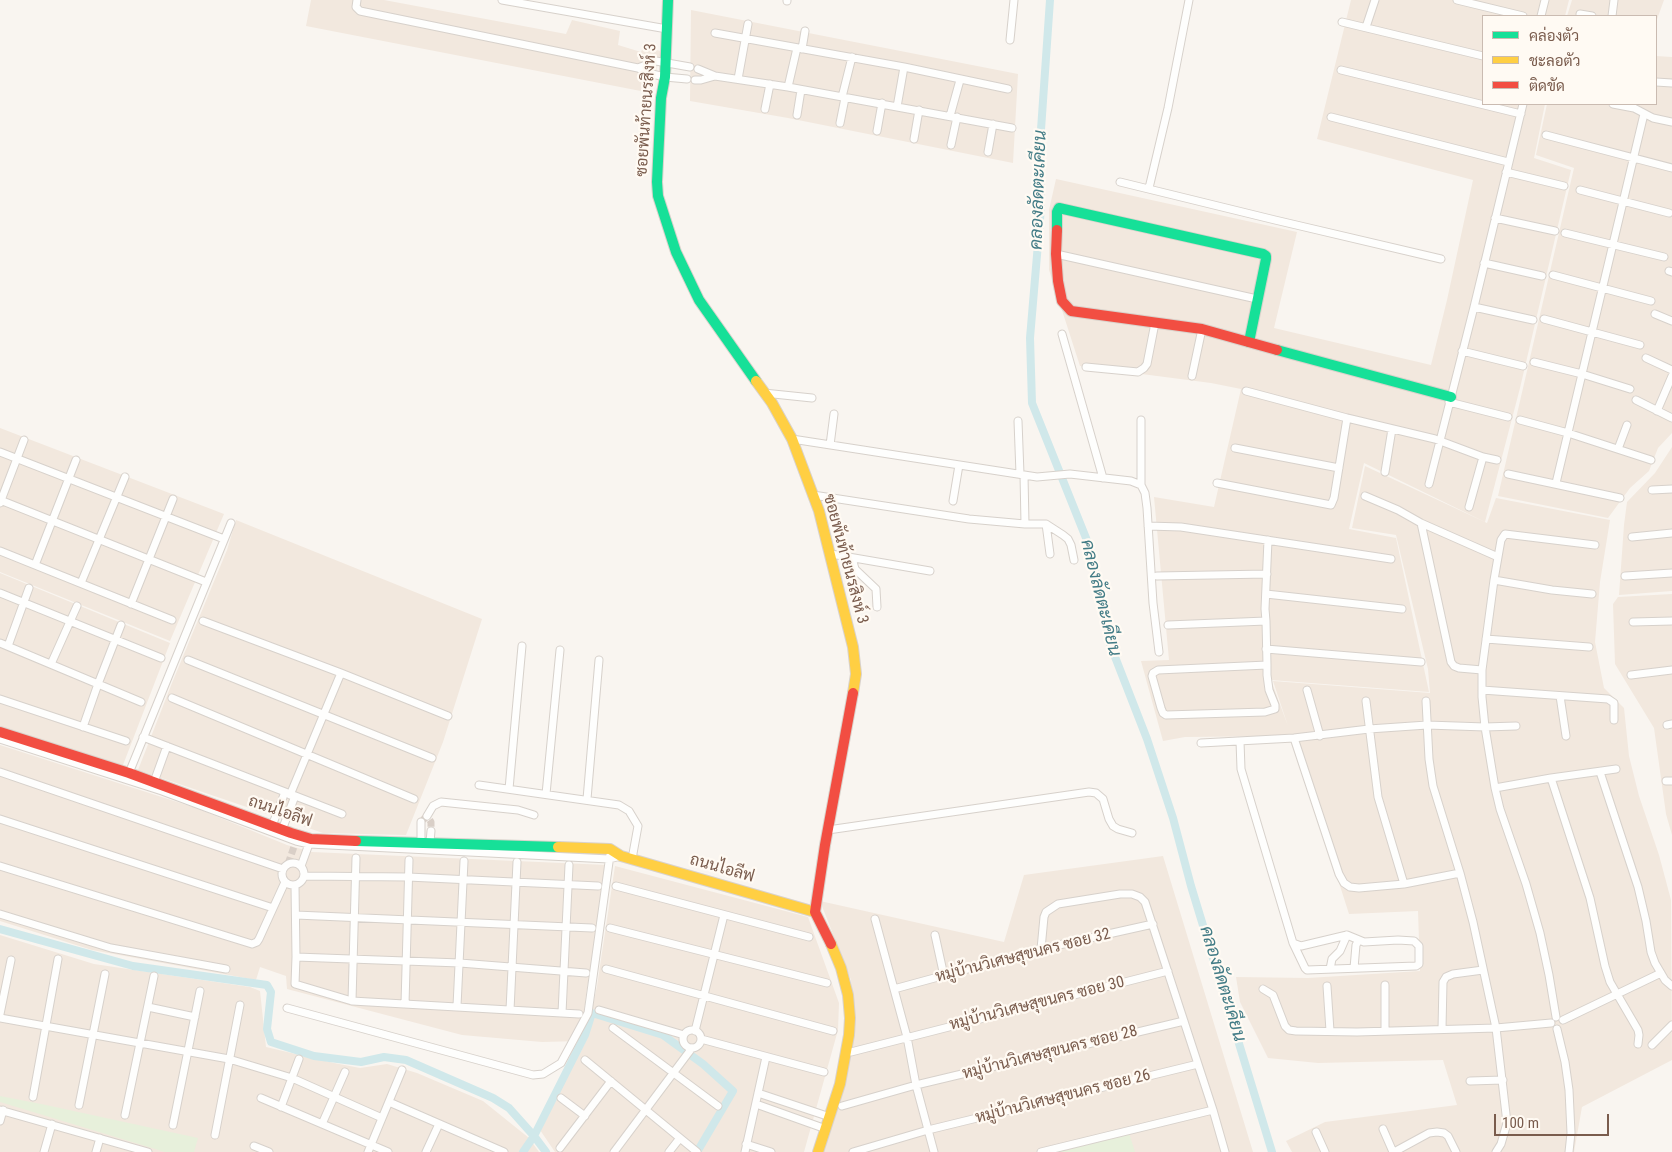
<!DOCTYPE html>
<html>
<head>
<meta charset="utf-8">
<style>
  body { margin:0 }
  #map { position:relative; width:1672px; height:1152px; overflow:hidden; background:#f9f5f0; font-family:"Roboto Condensed",Sarabun,sans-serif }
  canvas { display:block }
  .legend { position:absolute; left:1482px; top:15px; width:175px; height:90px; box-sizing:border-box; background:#fffaf3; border:1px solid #cabbb1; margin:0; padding:6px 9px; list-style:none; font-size:15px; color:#7a5c4d }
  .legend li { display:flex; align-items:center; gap:10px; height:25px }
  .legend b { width:25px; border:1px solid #cabbb1 }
  .scale { position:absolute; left:1494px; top:1114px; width:115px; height:22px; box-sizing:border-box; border:2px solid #7a5c4d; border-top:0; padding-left:6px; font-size:15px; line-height:18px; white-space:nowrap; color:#7a5c4d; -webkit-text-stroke:4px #fffaf3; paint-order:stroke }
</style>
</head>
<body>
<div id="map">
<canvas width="1672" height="1152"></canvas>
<ul class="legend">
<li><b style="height:6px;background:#16e098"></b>คล่องตัว</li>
<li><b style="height:6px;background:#ffcf43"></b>ชะลอตัว</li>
<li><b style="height:6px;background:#f24e42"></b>ติดขัด</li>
</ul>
<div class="scale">100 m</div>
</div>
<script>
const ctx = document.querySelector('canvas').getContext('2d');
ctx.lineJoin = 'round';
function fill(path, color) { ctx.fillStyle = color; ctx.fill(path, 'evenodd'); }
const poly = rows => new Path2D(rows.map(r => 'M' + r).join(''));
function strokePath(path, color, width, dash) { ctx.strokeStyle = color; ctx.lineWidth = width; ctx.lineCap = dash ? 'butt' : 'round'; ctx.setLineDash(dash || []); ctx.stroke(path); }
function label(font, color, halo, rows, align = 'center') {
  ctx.font = font + ' "Roboto Condensed",Sarabun,sans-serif'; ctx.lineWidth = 4.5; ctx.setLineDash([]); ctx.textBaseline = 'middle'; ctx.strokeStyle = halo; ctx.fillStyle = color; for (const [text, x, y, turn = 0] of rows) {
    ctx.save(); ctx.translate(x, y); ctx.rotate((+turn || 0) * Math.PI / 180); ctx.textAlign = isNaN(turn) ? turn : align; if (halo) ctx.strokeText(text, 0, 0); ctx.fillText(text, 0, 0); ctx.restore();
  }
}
fill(poly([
  [311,0,384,0,566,34,572,20,620,31,618,45,641,52,643,47,661,51,651,93,306,26],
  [1351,0,1569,0,1565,16,1483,16,1483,104,1545,104,1534,158,1571,170,1520,388,1485,522,1364,463,1349,529,1396,538,1429,692,1271,680,1288,726,1273,681,1430,693,1428,669,1396,535,1352,528,1365,466,1487,523,1496,498,1610,520,1600,582,1595,642,1604,688,1624,708,1629,756,1639,796,1659,855,1671,900,1672,1060,1582,1107,1574,1152,1292,1152,1286,1141,1325,1122,1457,1105,1443,1060,1318,1063,1268,1058,1240,1002,1236,977,1308,978,1420,971,1418,911,1349,914,1292,736,1185,737,1163,741,1141,661,1169,660,1154,497,1214,507,1241,389,1211,383,1080,366,1049,270,1049,210,1056,179,1297,232,1274,328,1431,365,1447,300,1473,180,1317,139],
  [1572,0,1664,0,1656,22,1656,16,1567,16],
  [691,10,1018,74,1013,163,788,118,690,101],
  [1656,56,1672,57,1672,433,1658,448,1649,471,1630,488,1608,518,1498,496,1574,168,1536,155,1547,104,1656,104],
  [0,428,224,514,170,641,0,572],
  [1672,447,1672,591,1619,595,1624,525,1627,502,1655,473],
  [236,520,482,619,443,742,406,835,323,833,138,770,172,683,227,550],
  [0,573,170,643,123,765,0,726],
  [1672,594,1672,835,1666,814,1654,728,1615,664,1613,604,1618,597],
  [0,745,196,808,287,845,312,852,607,865,586,995,581,1041,542,1042,462,1035,287,989,286,976,260,967,256,980,92,950,0,921],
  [1163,856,1253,1152,821,1152,852,1012,851,980,820,901,1004,942,1024,875],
  [615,866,808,917,839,1003,838,1030,804,1152,555,1152,540,1130,585,1043,597,986],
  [0,935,94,964,250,987,260,991,266,1047,334,1063,360,1068,387,1064,417,1073,483,1101,529,1138,539,1152,0,1152]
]), '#f2e8de');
fill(poly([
  [0,1096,46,1105,198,1138,194,1152,165,1152,0,1102],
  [1129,1133,1135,1152,1058,1152]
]), '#e7f0db');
strokePath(poly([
  [1050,0,1040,144,1041,208,1030,338,1032,403,1090,548,1110,644,1147,739,1173,818,1191,886,1272,1152],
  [0,929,133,966,267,985,271,992,267,1029,271,1042,314,1056,361,1062,384,1057,406,1060,493,1098,509,1108,534,1136,546,1152],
  [523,1152,534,1136,585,1035,592,1013,663,1035,703,1064,733,1091,697,1152]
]), '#d0e8ea', 8);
strokePath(poly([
  [423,820,427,816,431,822,431,831],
  [288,864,296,841]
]), '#d9cfc7', 7, [7, 3.5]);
const street = poly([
  [357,0,356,7,360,11,638,68,652,74,665,77,687,79],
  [502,0,667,29],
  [1457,0,1523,16],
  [787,1,787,0],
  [1580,14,1592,16],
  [1541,16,1545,0],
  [1612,16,1614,0],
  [1342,22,1483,56],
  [1366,27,1375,0],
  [715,33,904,67,1008,89],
  [1010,40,1014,0],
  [802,49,805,31],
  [638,68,656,61,690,67],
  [698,69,715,76,788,87,1012,128],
  [1341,70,1521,114],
  [738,79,748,24],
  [695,80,701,80,715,76],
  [1656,82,1672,83],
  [788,87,797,48],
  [842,97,852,57],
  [1613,104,1634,108,1653,118,1672,122],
  [897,107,904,67],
  [765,109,770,84],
  [797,115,801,90],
  [950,116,960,80],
  [1331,117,1508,162],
  [840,123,845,98],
  [877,131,882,103],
  [1546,135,1672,168],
  [914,139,919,110],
  [951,145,957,117],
  [988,152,993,124],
  [1506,172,1564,186],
  [1120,182,1275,220,1441,259],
  [1149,188,1168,108,1189,0],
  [1580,190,1669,213],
  [1495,218,1555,231],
  [1565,233,1664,257],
  [1056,254,1257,299],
  [1484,263,1542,276],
  [1669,271,1672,272],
  [1553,275,1651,301],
  [1474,307,1533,320],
  [1655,314,1672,321],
  [1544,319,1640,345],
  [1062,334,1103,478],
  [1462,351,1523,366],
  [1646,358,1672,370],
  [1534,362,1582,374,1630,389],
  [1086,367,1138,372,1144,368,1147,364,1155,323],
  [1192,376,1202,329],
  [1246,391,1347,418,1435,439,1483,457,1497,460],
  [764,393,812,398],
  [1636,400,1672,418],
  [1449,402,1508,417],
  [1657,411,1672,376],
  [1520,420,1568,433,1651,460],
  [1018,421,1020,474],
  [792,439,1037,477,1070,474,1131,481,1141,485,1145,493,1147,508,1153,603,1159,652],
  [830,445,834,414],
  [1235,448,1339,468],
  [1618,449,1627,425],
  [0,452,224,539],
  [1385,472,1392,429],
  [1508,474,1620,498],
  [1024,475,1025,524,1046,524,1063,535,1068,539,1071,545,1074,560],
  [1217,483,1331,505,1334,498,1347,418],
  [1556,483,1644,114],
  [1429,484,1474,307,1523,104],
  [1141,485,1141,420],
  [1652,490,1672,489],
  [813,495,969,519,1025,524],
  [1365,496,1398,510,1421,523,1498,557],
  [0,500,206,582],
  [953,501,959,465],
  [0,503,24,440],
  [1469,507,1483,457],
  [1421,523,1451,662,1454,666,1459,668,1482,670],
  [1046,524,1050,554],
  [1148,526,1181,527,1391,559],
  [1632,537,1672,533],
  [0,551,172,620],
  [831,554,930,571],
  [852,558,855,569,876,589,877,607],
  [35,565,76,460],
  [1157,576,1267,574],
  [1625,576,1672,573],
  [1494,580,1552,590,1592,594],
  [81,583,125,477],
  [0,593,161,658],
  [1266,594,1402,609],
  [131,604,173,499],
  [203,621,341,673,448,716],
  [1633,622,1672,621],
  [1168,625,1266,621],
  [1486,639,1589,647],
  [0,643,141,702],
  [8,646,29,588],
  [1266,649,1421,662],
  [188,660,432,758],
  [51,664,77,606],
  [1267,665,1158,670,1153,673,1152,676,1161,708,1163,713,1166,715,1265,712,1275,709,1275,705,1269,690,1267,675,1267,665,1266,621,1265,609,1268,540],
  [1631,675,1672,670],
  [1307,690,1320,736],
  [1482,690,1608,699,1614,703,1614,720],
  [1560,696,1566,736],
  [172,698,414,799],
  [0,699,126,741],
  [1366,701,1378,797,1404,884,1460,873],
  [1426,701,1429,759,1433,786,1460,873,1473,922,1496,1028,1507,1123,1501,1144,1496,1152],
  [1667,725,1672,724],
  [83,727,98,684,121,625],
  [143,737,342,814],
  [1294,738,1339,874,1344,883,1350,887,1359,888,1404,884],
  [0,739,162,791,296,841,309,844,609,859,621,856],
  [1240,741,1241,769,1293,943,1301,946,1347,935,1364,942,1398,940,1414,941,1419,946,1419,964,1416,966,1307,970,1305,968,1293,943],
  [1201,743,1294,738,1369,729,1427,725,1485,727,1516,726],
  [0,772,283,869],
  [1600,772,1638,887,1646,921,1651,952,1655,963,1665,980,1672,986],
  [129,773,231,523],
  [1551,778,1616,769],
  [1666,781,1672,781],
  [154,782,167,746],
  [479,785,619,805,629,811,638,826,632,859],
  [1495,788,1551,778,1590,898,1605,966,1610,982,1638,1030,1639,1035,1638,1044],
  [509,789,522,646],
  [546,794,560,650],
  [290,795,341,673],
  [587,799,599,660],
  [427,816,433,806,441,802,518,810,534,815],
  [0,819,273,908],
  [272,826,285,792],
  [282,830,295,796],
  [828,830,1089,792,1096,793,1103,799,1109,819,1113,826,1118,829,1132,833],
  [421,842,421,822],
  [430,842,431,831],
  '282 874a11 11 0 1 1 22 0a11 11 0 1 1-22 0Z',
  [0,866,252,944,257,942,259,939,285,882],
  [301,866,309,844],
  [304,876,408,877,598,886],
  [295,885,296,957,295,984,352,1001,579,1014],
  [616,886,809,937],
  [0,914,111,948,226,969],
  [296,915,592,928],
  [875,919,907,1037,916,1085,934,1152],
  [610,928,827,983],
  [935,935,944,976],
  [1041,949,1044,917,1046,912,1058,904,1120,894,1132,894,1140,897,1145,902,1213,1110,1225,1152],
  [296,957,460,963,586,973],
  [1354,968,1356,945,1359,940],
  [606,969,833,1031],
  [1330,969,1332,959,1340,951,1347,935],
  [1385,985,1385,1031],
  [1327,986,1330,1031],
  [894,989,1041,949,1153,924],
  [1263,989,1273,995,1285,1026,1289,1030,1296,1031,1357,1032,1496,1028,1551,1023],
  [352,1001,356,858],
  [405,1004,409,860],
  [457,1006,464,861],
  [148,1007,195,1017],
  [287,1008,533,1075,543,1074,561,1063,588,1013,610,855],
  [510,1010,517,862],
  [599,1010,684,1035],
  [562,1013,569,865],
  [0,1014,11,960],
  [1556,1017,1549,975,1540,933,1526,884,1500,809,1495,788,1485,727,1482,697,1482,670,1494,580,1501,540,1505,534,1595,545],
  [0,1018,229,1059,292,1078,382,1118],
  [1563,1020,1661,973],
  [613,1028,718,1106],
  [1442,1029,1443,982,1446,977,1453,974,1483,970],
  [1557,1029,1565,1062,1569,1090,1571,1133,1569,1152],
  '683 1039a9 9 0 1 1 18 0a9 9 0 1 1-18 0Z',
  [695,1031,724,915],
  [701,1039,824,1072],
  [1652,1045,1672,1025],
  [851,1052,1168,971],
  [585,1060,697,1152],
  [1470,1081,1503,1080],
  [758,1093,830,1117],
  [33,1097,58,959],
  [261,1098,388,1152],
  [561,1098,585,1116],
  [389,1102,504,1152],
  [756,1104,826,1129],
  [79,1105,105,974],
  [842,1106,916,1085,1184,1021],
  [281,1107,299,1059],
  [0,1110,148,1152],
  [125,1115,154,976],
  [0,1121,3,1110],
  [322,1124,345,1072],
  [173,1125,200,991],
  [1383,1129,1393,1152],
  [1316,1132,1325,1152],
  [215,1135,240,1005],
  [746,1144,771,1152],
  [254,1146,269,1152],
  [560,1148,611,1081],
  [44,1152,52,1124],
  [96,1152,100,1138],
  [368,1152,402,1070],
  [426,1152,439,1124],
  [614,1152,692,1048],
  [669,1152,680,1138],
  [745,1152,766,1057],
  [853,1152,928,1130,1198,1064],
  [1041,1152,1213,1110],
  [1394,1152,1429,1133,1437,1132,1444,1133,1448,1136,1456,1152]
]);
const fast = poly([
  [668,0,665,77,661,98,657,182,658,196,676,252,699,300,756,381],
  [1057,230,1057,212,1059,208,1263,254,1266,256,1266,259,1249,342],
  [1277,350,1451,397],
  [356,841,558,847]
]);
const slow = poly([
  [756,381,772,403,792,439,819,511,853,647,856,674,853,693],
  [558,847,610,849,621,856,815,912],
  [818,1152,840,1084,849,1035,850,1018,848,995,841,968,831,944]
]);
const jam = poly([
  [1057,230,1056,254,1058,281,1062,301,1071,311,1202,329,1277,350],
  [0,732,129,773,291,833,311,839,356,841],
  [831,944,815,912,825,845,853,693]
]);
strokePath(street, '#d7d1cb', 9);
strokePath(fast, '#d9d2cb', 12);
strokePath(slow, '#d9d2cb', 12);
strokePath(jam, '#d9d2cb', 12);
strokePath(street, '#fefefd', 7);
strokePath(fast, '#16e098', 10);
strokePath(slow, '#ffcf43', 10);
strokePath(jam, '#f24e42', 10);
label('16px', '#7a5c4d', '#fffaf3', [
  ["ซอยพันท้ายนรสิงห์ 3",647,110,-86],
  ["ซอยพันท้ายนรสิงห์ 3",845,559,75],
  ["ถนนไอลีฟ",280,812,19],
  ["ถนนไอลีฟ",722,869,16],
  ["หมู่บ้านวิเศษสุขนคร ซอย 32",1023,956,-14],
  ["หมู่บ้านวิเศษสุขนคร ซอย 30",1037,1004,-14],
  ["หมู่บ้านวิเศษสุขนคร ซอย 28",1050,1053,-14],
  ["หมู่บ้านวิเศษสุขนคร ซอย 26",1063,1097,-14]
]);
label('italic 18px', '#437c86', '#fffaf3', [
  ["คลองลัดตะเคียน",1039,190,-88],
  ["คลองลัดตะเคียน",1100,598,76],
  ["คลองลัดตะเคียน",1222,984,73]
]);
</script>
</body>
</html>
